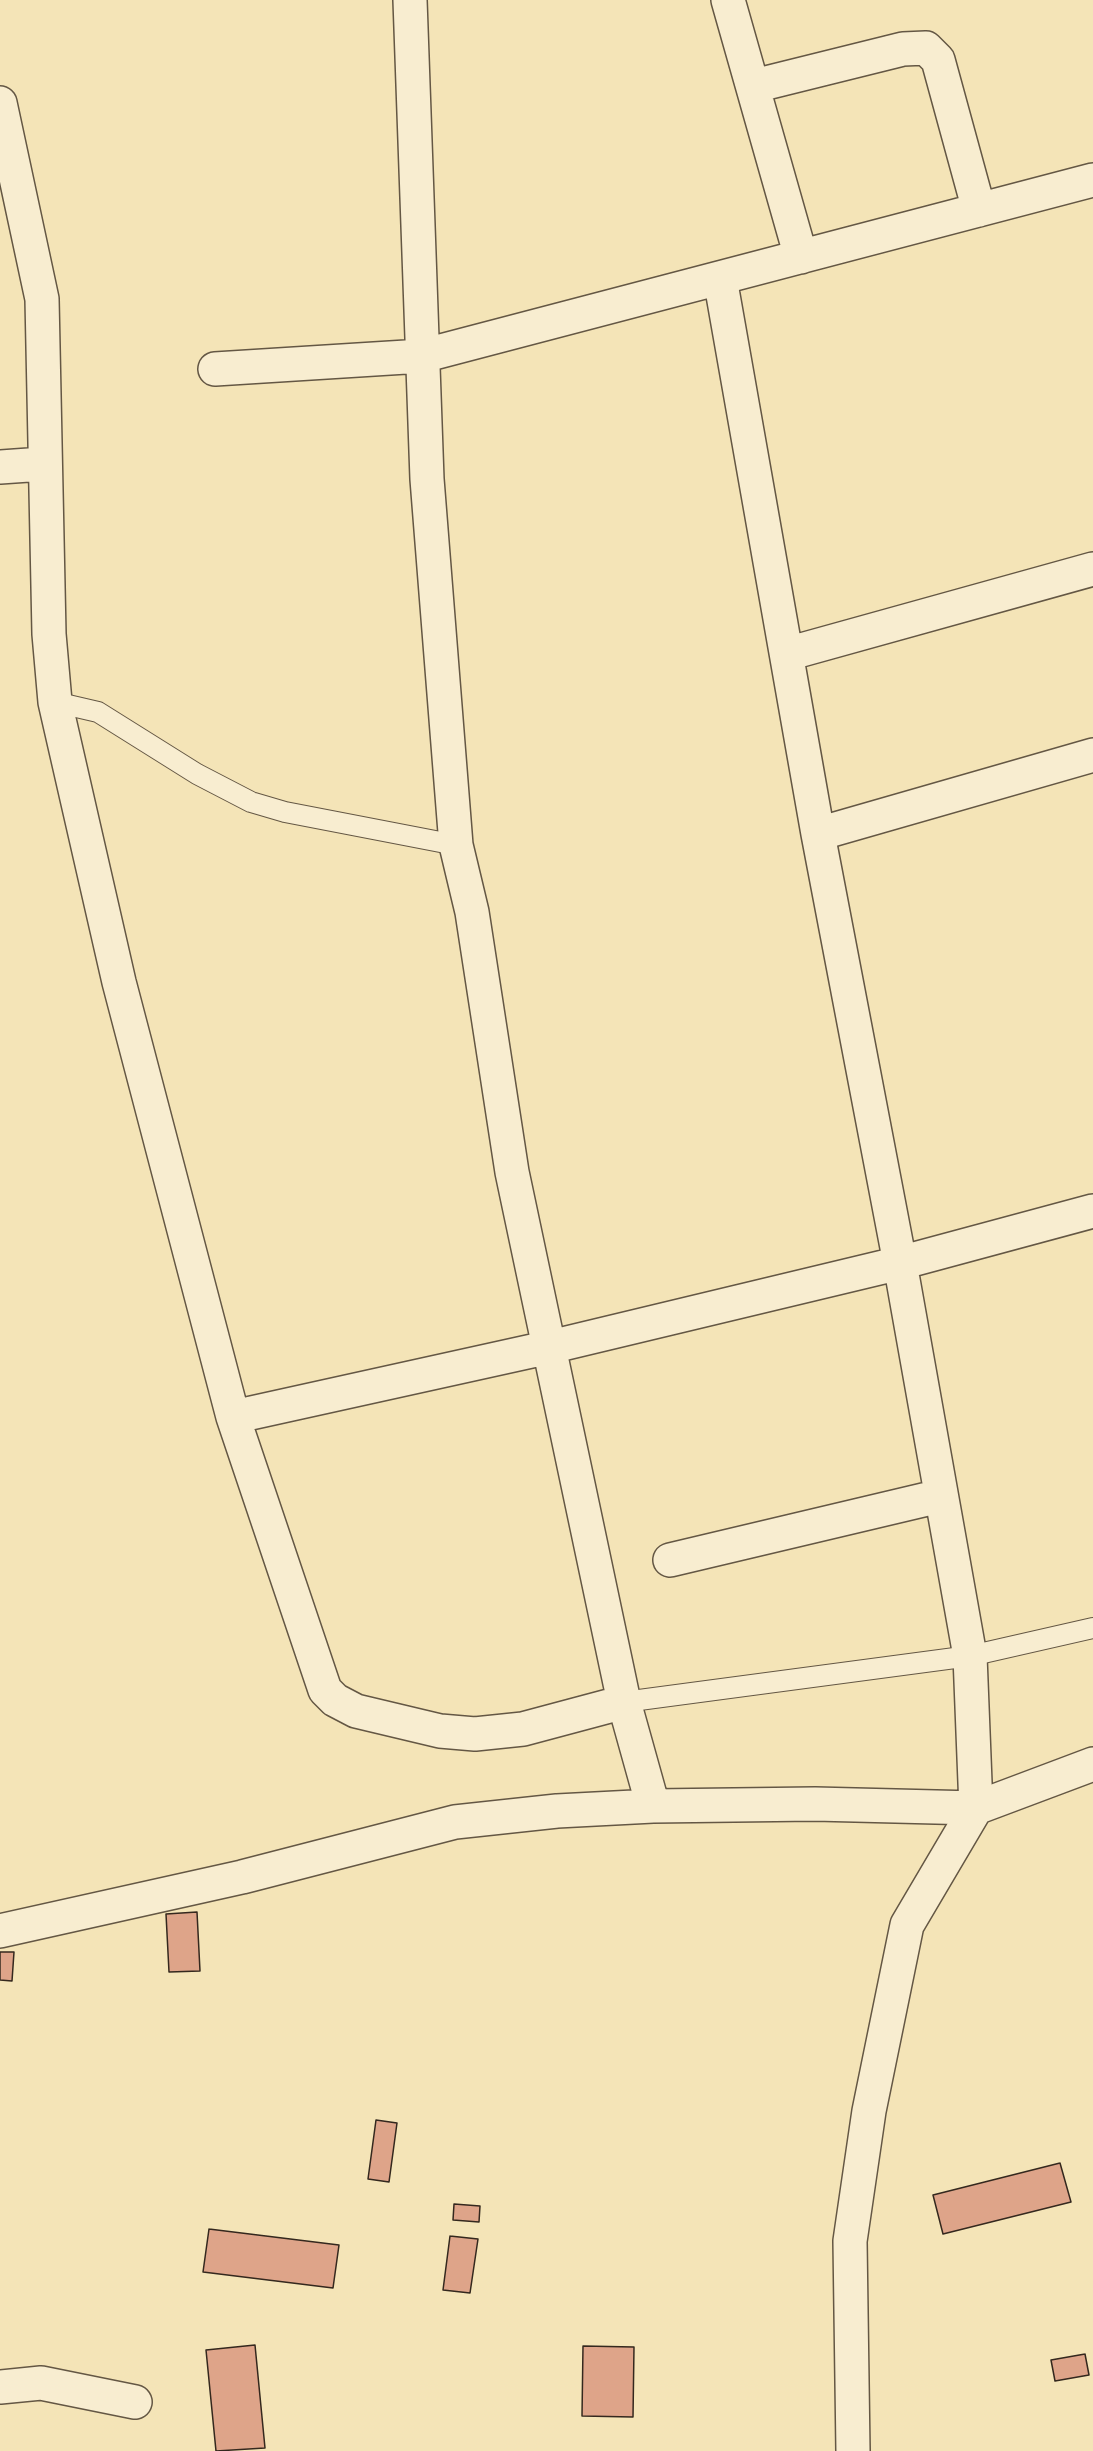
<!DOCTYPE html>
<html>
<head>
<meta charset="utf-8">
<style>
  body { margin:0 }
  canvas { display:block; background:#f4e4b7 }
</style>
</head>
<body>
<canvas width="1093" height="2451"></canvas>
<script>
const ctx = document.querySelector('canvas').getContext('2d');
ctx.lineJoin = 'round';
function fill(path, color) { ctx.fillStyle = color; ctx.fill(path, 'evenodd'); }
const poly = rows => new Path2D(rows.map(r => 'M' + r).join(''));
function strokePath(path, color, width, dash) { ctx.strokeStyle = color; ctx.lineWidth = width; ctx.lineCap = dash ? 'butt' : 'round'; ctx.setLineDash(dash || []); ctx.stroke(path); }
const building = poly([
  [197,1912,200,1971,169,1972,166,1914,197,1912],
  [0,1952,14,1952,12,1981,0,1980,0,1952],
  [376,2120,397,2123,389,2182,368,2179,376,2120],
  [1060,2163,1071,2202,943,2234,933,2195,1060,2163],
  [454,2204,480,2206,479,2222,453,2220,454,2204],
  [209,2229,339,2245,333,2288,203,2272,209,2229],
  [450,2236,478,2239,470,2293,443,2290,450,2236],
  [255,2345,265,2448,216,2451,206,2350,255,2345],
  [583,2346,634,2347,633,2417,582,2416,583,2346],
  [1085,2354,1089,2375,1055,2381,1051,2360,1085,2354]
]);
fill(building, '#dea489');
strokePath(building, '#34281e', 1.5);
const service = poly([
  [55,702,98,712,197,774,251,802,285,812,456,845],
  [624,1702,970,1656,1093,1628]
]);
const minor = poly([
  [410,0,427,479,456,845,472,912,512,1172,624,1702,653,1806],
  [728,0,801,257],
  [754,86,903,49,926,48,938,60,979,210],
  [0,103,42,299,49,634,55,702,119,982,233,1417,325,1690,335,1700,356,1711,440,1731,475,1734,523,1729,624,1702],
  [215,369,422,356,1093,180],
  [0,467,43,464],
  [787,654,1093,569],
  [818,834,1093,755],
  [233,1417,550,1347,900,1263,1093,1211],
  [670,1560,940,1496],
  [0,1931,242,1877,455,1822,557,1811,653,1806,815,1804,976,1808,970,1656,900,1263,818,834,720,278],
  [0,2387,41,2383,135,2402]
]);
const tertiary = poly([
  [853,2451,850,2241,869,2111,907,1925,976,1808,1093,1764]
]);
strokePath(service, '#645744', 22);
strokePath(minor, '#645744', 36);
strokePath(tertiary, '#645744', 36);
strokePath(service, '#f8edd0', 20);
strokePath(minor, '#f8edd0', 33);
strokePath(tertiary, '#f8edd0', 33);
</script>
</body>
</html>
